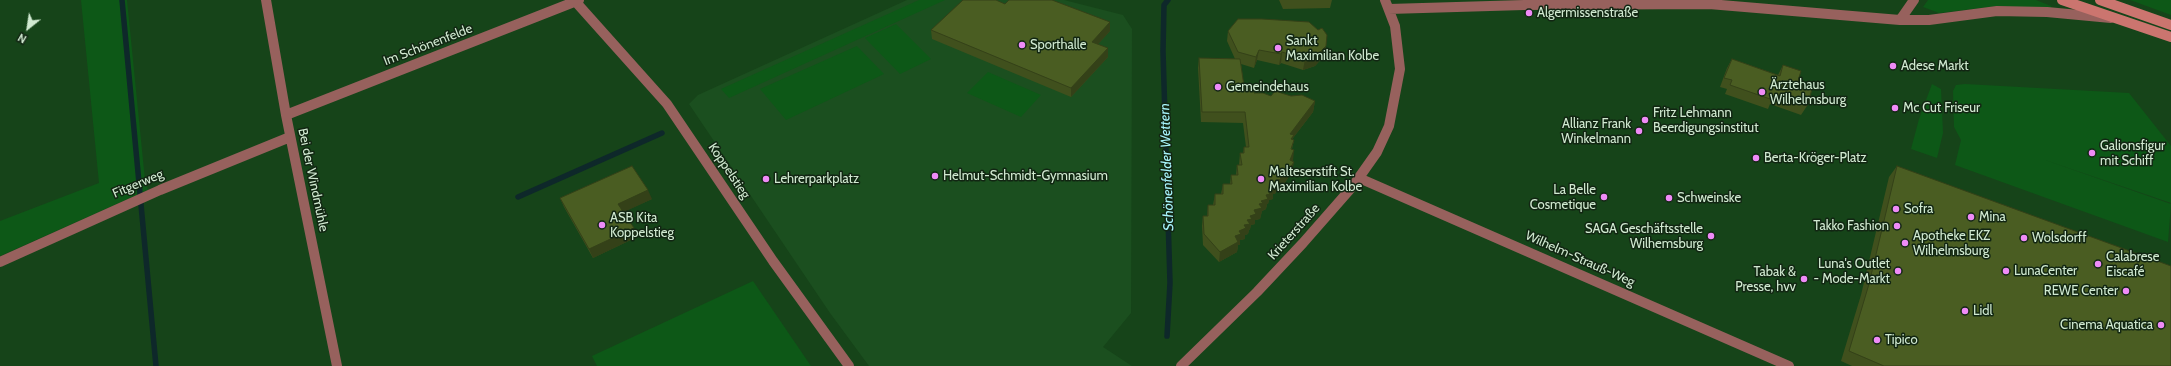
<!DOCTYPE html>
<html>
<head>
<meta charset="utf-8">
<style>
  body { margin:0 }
  #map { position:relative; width:2171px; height:366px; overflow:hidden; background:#164419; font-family:Cabin,sans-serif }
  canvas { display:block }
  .north { position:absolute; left:8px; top:8px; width:40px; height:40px; -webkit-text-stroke:3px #122613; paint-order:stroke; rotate:210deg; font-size:11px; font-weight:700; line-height:16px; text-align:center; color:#d1ead1 }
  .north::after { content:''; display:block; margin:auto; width:14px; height:18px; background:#d1ead1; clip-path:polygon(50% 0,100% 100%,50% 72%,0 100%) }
</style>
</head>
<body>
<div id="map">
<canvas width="2171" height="366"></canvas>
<div class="north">N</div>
</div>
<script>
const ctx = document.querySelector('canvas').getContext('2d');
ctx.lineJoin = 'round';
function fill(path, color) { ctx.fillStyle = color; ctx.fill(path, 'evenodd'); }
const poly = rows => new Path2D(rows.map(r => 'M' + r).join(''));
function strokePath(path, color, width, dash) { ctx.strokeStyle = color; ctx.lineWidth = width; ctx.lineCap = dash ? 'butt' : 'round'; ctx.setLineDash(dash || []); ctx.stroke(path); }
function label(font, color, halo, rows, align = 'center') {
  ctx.font = font + ' Cabin,sans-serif'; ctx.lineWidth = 3; ctx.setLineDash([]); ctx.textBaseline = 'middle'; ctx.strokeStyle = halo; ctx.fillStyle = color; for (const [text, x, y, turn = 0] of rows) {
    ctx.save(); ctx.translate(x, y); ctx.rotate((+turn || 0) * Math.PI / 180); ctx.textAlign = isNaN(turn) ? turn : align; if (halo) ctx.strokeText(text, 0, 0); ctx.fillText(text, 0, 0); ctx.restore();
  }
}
fill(poly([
  [907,0,1064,0,1123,15,1132,29,1131,313,1103,347,1132,366,869,366,830,313,689,104,698,95]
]), '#1b4f1f');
fill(poly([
  [81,0,127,0,145,180,148,190,0,256,0,221,99,183],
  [919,0,945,0,729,98,721,89],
  [1928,0,2036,0,2051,6,2052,9,1997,6,1939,13,1923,7],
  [2130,0,2171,0,2171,15],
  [896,24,931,59,900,74,865,38],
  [857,46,884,74,786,120,760,89],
  [988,72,1041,95,1021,117,967,93],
  [1932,84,1941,89,1943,133,1937,158,1911,149,1919,119],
  [1965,84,2129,93,2171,146,2171,203,2042,159,2171,204,2168,242,1955,165,1961,140,1954,127,1953,91,1956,85],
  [753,281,811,366,597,366,592,356]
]), '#0d5817');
strokePath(poly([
  [122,0,156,366],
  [518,197,662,133],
  [1167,336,1170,283,1163,51,1164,5,1168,0]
]), '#0e282a', 5.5);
strokePath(poly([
  [266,0,286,115,337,366],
  [574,0,667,104,773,261,849,366],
  [1389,9,1524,5,1709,4,1900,20,1929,20,1997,11,2047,12,2111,18],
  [1900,20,1914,0],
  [286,115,579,0],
  [1359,178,1789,366],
  [0,262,160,190,290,137],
  [1181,366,1257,292,1303,243,1353,186,1377,152,1389,126,1400,69,1395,26,1385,0]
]), '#97615d', 10);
strokePath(poly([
  [2062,0,2171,37],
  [2100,0,2171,25]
]), '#cb756f', 10);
fill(poly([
  [1279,0,1332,0,1330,8,1283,9],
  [1005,4,1110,31,1098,44,1108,57,1071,97,932,39,931,30],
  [1228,31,1326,46,1324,56,1315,66,1303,70,1281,63,1279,65,1257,60,1254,68,1241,64,1244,86,1254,93,1271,96,1291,96,1315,101,1313,112,1293,138,1293,140,1294,140,1292,149,1292,172,1284,184,1280,185,1280,190,1276,191,1275,194,1273,194,1273,199,1269,200,1268,204,1267,204,1266,209,1262,211,1260,219,1255,220,1255,224,1251,225,1250,229,1249,230,1248,234,1245,235,1245,239,1240,240,1240,245,1238,245,1237,252,1219,262,1203,245,1202,226,1203,216,1207,216,1208,205,1213,205,1215,194,1221,194,1223,184,1230,184,1231,175,1236,175,1237,165,1239,165,1240,153,1243,153,1244,147,1246,147,1243,123,1201,122,1198,68,1199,58,1235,59,1227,41],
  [1732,59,1778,75,1783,65,1807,106,1801,115,1770,104,1768,109,1725,94,1727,89,1720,87,1727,68],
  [1897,166,2171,366,1852,366,1841,361,1861,295,1889,177],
  [560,198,652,199,623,212,637,237,593,258,564,207]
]), '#40501d');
fill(poly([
  [1110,22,1110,31,1092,51,1092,42],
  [1326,46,1324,56,1315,66,1303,70,1305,59],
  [1108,48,1108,57,1071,97,1071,88],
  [1259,50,1257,60,1254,68,1256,57],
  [1282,52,1281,63,1279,65,1281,54],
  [1315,101,1313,112,1293,138,1292,146,1290,134],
  [1294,150,1293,161,1289,169,1294,162,1292,172,1284,184,1280,185,1280,190,1276,191,1275,194,1273,194,1273,199,1269,200,1268,204,1267,204,1266,209,1262,211,1260,219,1255,220,1255,224,1251,225,1250,229,1249,230,1248,234,1245,235,1245,239,1240,240,1240,245,1238,245,1237,252,1219,262,1220,252,1235,236,1239,231,1244,225,1250,216,1259,204,1279,175,1290,160],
  [648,190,652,199,622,213,618,204],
  [634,228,637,237,593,258,589,249]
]), '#344118');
const building = poly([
  [963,0,996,0,1005,4,1009,0,1052,0,1110,22,1092,42,1108,48,1071,88,931,30,963,0],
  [1238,19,1262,19,1309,22,1318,30,1322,28,1327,35,1326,46,1317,55,1305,59,1282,52,1281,54,1259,50,1256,57,1238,52,1228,31,1238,19],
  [1199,58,1240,59,1244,86,1253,86,1254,93,1263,93,1271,96,1275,91,1291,96,1302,95,1315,101,1290,134,1294,135,1291,139,1294,140,1291,149,1294,150,1290,160,1294,162,1286,174,1279,175,1281,179,1275,181,1277,184,1272,185,1274,189,1268,191,1270,194,1266,195,1268,199,1261,201,1263,203,1259,204,1262,208,1254,210,1256,214,1250,216,1252,219,1247,220,1250,224,1244,225,1246,228,1239,231,1241,234,1235,236,1238,242,1220,252,1204,234,1203,216,1208,216,1208,205,1215,205,1215,194,1223,194,1223,184,1232,184,1231,175,1238,175,1237,165,1242,165,1240,153,1244,153,1244,147,1249,147,1245,112,1202,112,1199,58],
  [1732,59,1780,76,1783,65,1801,71,1798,81,1813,86,1807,106,1775,95,1773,100,1730,85,1732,80,1724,78,1732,59],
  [632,166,648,190,618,204,634,228,589,249,560,198,632,166],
  [1897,166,2171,266,2171,366,1884,366,1849,351,1869,284,1897,166]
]);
fill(building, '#4a5d22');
strokePath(building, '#344118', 1);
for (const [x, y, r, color] of [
  [1529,13,4,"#ef8bf7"],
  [1022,45,4,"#ef8bf7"],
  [1278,48,4,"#ef8bf7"],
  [1893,66,4,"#ef8bf7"],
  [1218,87,4,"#ef8bf7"],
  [1762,92,4,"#ef8bf7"],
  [1895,108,4,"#ef8bf7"],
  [1645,120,4,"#ef8bf7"],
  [1639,131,4,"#ef8bf7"],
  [2092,153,4,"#ef8bf7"],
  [1756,158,4,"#ef8bf7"],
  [935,176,4,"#ef8bf7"],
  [766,179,4,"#ef8bf7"],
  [1261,179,4,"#ef8bf7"],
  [1604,197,4,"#ef8bf7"],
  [1669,198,4,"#ef8bf7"],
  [1896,209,4,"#ef8bf7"],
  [1971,217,4,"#ef8bf7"],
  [602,225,4,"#ef8bf7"],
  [1897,226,4,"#ef8bf7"],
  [1711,236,4,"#ef8bf7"],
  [2024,238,4,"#ef8bf7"],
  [1905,243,4,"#ef8bf7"],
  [2098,264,4,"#ef8bf7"],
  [1898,271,4,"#ef8bf7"],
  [2006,271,4,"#ef8bf7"],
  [1804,279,4,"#ef8bf7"],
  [2126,291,4,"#ef8bf7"],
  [1965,311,4,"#ef8bf7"],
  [2161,325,4,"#ef8bf7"],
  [1877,340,4,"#ef8bf7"]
]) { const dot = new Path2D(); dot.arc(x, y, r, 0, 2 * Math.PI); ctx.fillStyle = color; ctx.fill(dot); strokePath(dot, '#122613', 1.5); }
label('13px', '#d1ead1', '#122613', [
  ["Algermissenstraße",1537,13],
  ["Sankt",1286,41],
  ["Maximilian Kolbe",1286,56],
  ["Sporthalle",1030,45],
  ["Adese Markt",1901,66],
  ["Ärztehaus",1770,85],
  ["Wilhelmsburg",1770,100],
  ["Gemeindehaus",1226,87],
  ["Mc Cut Friseur",1903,108],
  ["Fritz Lehmann",1653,113],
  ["Beerdigungsinstitut",1653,128],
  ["Allianz Frank",1631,124,"right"],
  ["Winkelmann",1631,139,"right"],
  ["Galionsfigur",2100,146],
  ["mit Schiff",2100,161],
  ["Berta-Kröger-Platz",1764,158],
  ["Malteserstift St.",1269,172],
  ["Maximilian Kolbe",1269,187],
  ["Helmut-Schmidt-Gymnasium",943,176],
  ["Lehrerparkplatz",774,179],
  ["La Belle",1596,190,"right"],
  ["Cosmetique",1596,205,"right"],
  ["Schweinske",1677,198],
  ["Sofra",1904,209],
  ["Mina",1979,217],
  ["ASB Kita",610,218],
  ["Koppelstieg",610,233],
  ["Takko Fashion",1889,226,"right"],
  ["SAGA Geschäftsstelle",1703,229,"right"],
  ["Wilhemsburg",1703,244,"right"],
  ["Apotheke EKZ",1913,236],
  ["Wilhelmsburg",1913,251],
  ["Wolsdorff",2032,238],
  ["Calabrese",2106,257],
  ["Eiscafé",2106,272],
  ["Luna's Outlet",1890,264,"right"],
  ["- Mode-Markt",1890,279,"right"],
  ["LunaCenter",2014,271],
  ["Tabak &",1796,272,"right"],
  ["Presse, hvv",1796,287,"right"],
  ["REWE Center",2118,291,"right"],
  ["Lidl",1973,311],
  ["Cinema Aquatica",2153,325,"right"],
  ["Tipico",1885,340]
], 'left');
label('13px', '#d1ead1', '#122613', [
  ["Im Schönenfelde",428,45,-21],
  ["Koppelstieg",729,171,56],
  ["Bei der Windmühle",313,180,78],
  ["Fitgerweg",138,184,-23],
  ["Krieterstraße",1294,232,-48],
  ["Wilhelm-Strauß-Weg",1580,259,24]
]);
label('italic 14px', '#a7f4fc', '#122613', [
  ["Schönenfelder Wettern",1167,167,-92]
]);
</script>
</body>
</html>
